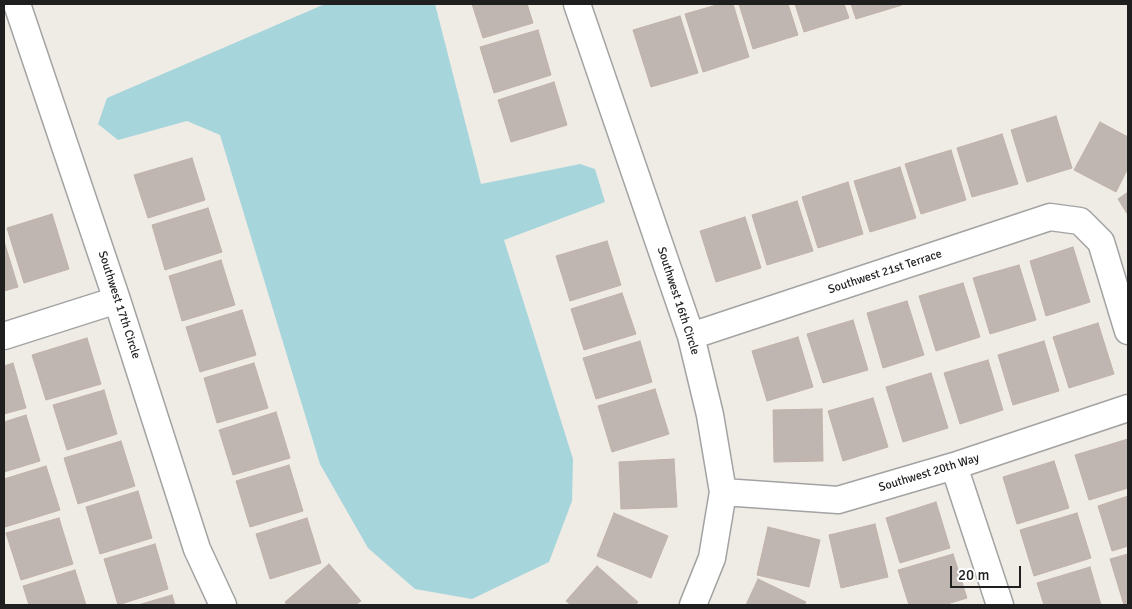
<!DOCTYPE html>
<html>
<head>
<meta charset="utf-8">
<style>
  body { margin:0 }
  #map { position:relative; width:1132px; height:609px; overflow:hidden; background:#efebe5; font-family:Signika,sans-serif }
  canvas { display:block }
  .frame { position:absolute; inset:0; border:5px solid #1f1f1f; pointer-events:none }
  .scale { position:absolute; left:950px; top:566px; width:71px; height:22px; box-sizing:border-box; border:2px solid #1f1f1f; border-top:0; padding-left:6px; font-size:15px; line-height:18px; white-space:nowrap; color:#1f1f1f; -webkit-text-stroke:4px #fff; paint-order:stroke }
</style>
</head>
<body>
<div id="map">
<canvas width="1132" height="609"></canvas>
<div class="frame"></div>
<div class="scale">20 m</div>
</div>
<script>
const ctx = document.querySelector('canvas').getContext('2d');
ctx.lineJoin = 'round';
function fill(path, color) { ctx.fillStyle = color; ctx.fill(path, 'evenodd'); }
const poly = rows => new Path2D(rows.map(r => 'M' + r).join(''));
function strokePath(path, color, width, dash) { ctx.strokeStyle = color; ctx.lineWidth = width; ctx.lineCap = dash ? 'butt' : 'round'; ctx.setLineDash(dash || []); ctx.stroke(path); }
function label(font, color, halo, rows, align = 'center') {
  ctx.font = font + ' Signika,sans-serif'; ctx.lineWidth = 4; ctx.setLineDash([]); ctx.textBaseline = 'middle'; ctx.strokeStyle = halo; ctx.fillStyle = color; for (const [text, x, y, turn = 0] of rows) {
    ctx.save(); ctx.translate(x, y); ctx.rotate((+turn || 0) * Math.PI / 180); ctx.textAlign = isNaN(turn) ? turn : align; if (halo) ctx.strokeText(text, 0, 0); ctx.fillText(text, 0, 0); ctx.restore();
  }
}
fill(poly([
  [325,4,435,4,481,184,580,164,595,169,605,202,504,240,573,459,572,501,549,562,472,599,415,589,368,548,320,464,220,135,187,121,118,140,98,124,107,98]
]), '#a6d5dc');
const building = poly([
  [472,4,527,4,533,23,483,38,472,4],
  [720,4,733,4,749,57,703,72,685,14,720,4],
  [739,4,788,4,798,35,753,49,739,4],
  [795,4,844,4,849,18,804,32,795,4],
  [851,4,901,4,902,5,856,19,851,4],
  [680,16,698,73,651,87,633,30,680,16],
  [538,30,551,75,494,93,480,47,538,30],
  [554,82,567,125,511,142,498,100,554,82],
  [1056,116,1072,168,1027,182,1011,130,1056,116],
  [1100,122,1128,137,1128,168,1116,192,1074,170,1100,122],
  [1002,134,1018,184,972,197,957,148,1002,134],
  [951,150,966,200,921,214,905,164,951,150],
  [192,158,205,200,148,218,134,175,192,158],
  [900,167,916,218,870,232,854,181,900,167],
  [848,182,863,234,818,248,802,197,848,182],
  [1128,192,1128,215,1118,199,1128,192],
  [797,201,813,251,767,265,752,215,797,201],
  [208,208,222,252,165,270,152,225,208,208],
  [52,214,69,269,24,283,7,228,52,214],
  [745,217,761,268,716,282,700,231,745,217],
  [4,241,18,287,4,291,4,241],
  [607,241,621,285,570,301,556,256,607,241],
  [1073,247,1090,302,1046,316,1030,261,1073,247],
  [221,260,235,305,182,321,169,276,221,260],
  [1019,265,1036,320,990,334,973,278,1019,265],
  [963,283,980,337,936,351,919,296,963,283],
  [622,293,636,334,584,350,571,309,622,293],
  [907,301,924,355,883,368,867,313,907,301],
  [242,310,256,355,200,372,186,327,242,310],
  [853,320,868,370,823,383,807,334,853,320],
  [1098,323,1114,374,1069,388,1053,337,1098,323],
  [798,337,813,387,767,401,752,351,798,337],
  [87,338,101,384,46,400,32,355,87,338],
  [640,341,652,382,596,399,583,358,640,341],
  [1044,341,1059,391,1013,405,998,355,1044,341],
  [988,360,1003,410,960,424,944,373,988,360],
  [13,363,26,408,4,414,4,366,13,363],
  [254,363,268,408,217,423,204,378,254,363],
  [931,373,948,428,903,442,886,387,931,373],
  [655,389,669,434,612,452,598,406,655,389],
  [104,390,117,434,67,450,53,405,104,390],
  [873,398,888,447,843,461,828,411,873,398],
  [822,409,823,461,774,462,773,410,822,409],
  [276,412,290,458,233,475,219,430,276,412],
  [26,415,40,461,4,472,4,422,26,415],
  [1128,439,1128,488,1089,500,1075,455,1128,439],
  [121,441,135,486,78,504,64,458,121,441],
  [674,459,677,507,621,509,619,462,674,459],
  [1054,461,1069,508,1017,524,1003,477,1054,461],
  [289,465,303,511,250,527,236,481,289,465],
  [46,466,60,510,5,527,4,479,46,466],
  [138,491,152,538,100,554,86,507,138,491],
  [1128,496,1128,546,1112,551,1098,506,1128,496],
  [936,502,950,548,900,563,886,518,936,502],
  [614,513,668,536,651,578,597,556,614,513],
  [1077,513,1091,558,1034,576,1020,530,1077,513],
  [59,518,73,564,21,580,6,533,59,518],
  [307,518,321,563,270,579,256,534,307,518],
  [875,524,888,577,841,588,829,535,875,524],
  [768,527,820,540,809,587,757,575,768,527],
  [155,544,168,589,118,605,104,559,155,544],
  [953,554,967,598,944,605,909,605,898,570,953,554],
  [1128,554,1128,604,1124,605,1110,559,1128,554],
  [329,564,361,601,355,605,287,605,285,602,329,564],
  [597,566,638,602,635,605,571,605,566,601,597,566],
  [1090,567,1101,605,1044,605,1037,583,1090,567],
  [75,570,86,605,29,605,23,586,75,570],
  [758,579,806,602,804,605,746,605,758,579],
  [172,595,175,605,138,605,172,595]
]);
fill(building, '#c0b6b1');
strokePath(building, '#c1b1a7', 1);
const minor = poly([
  [17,4,117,300,197,549,223,605],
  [577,4,691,336,710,415,723,492,712,558,693,605],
  [4,336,117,300],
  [691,336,1050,217,1080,221,1101,242,1128,331],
  [954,466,1000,605],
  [723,492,838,500,954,466,1128,408]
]);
strokePath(minor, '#a3a3a3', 29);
strokePath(minor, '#fff', 26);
label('12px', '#1f1f1f', '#fff', [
  ["Southwest 21st Terrace",885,272,-18],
  ["Southwest 16th Circle",678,301,72],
  ["Southwest 17th Circle",119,305,72],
  ["Southwest 20th Way",929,473,-17]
]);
</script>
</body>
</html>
